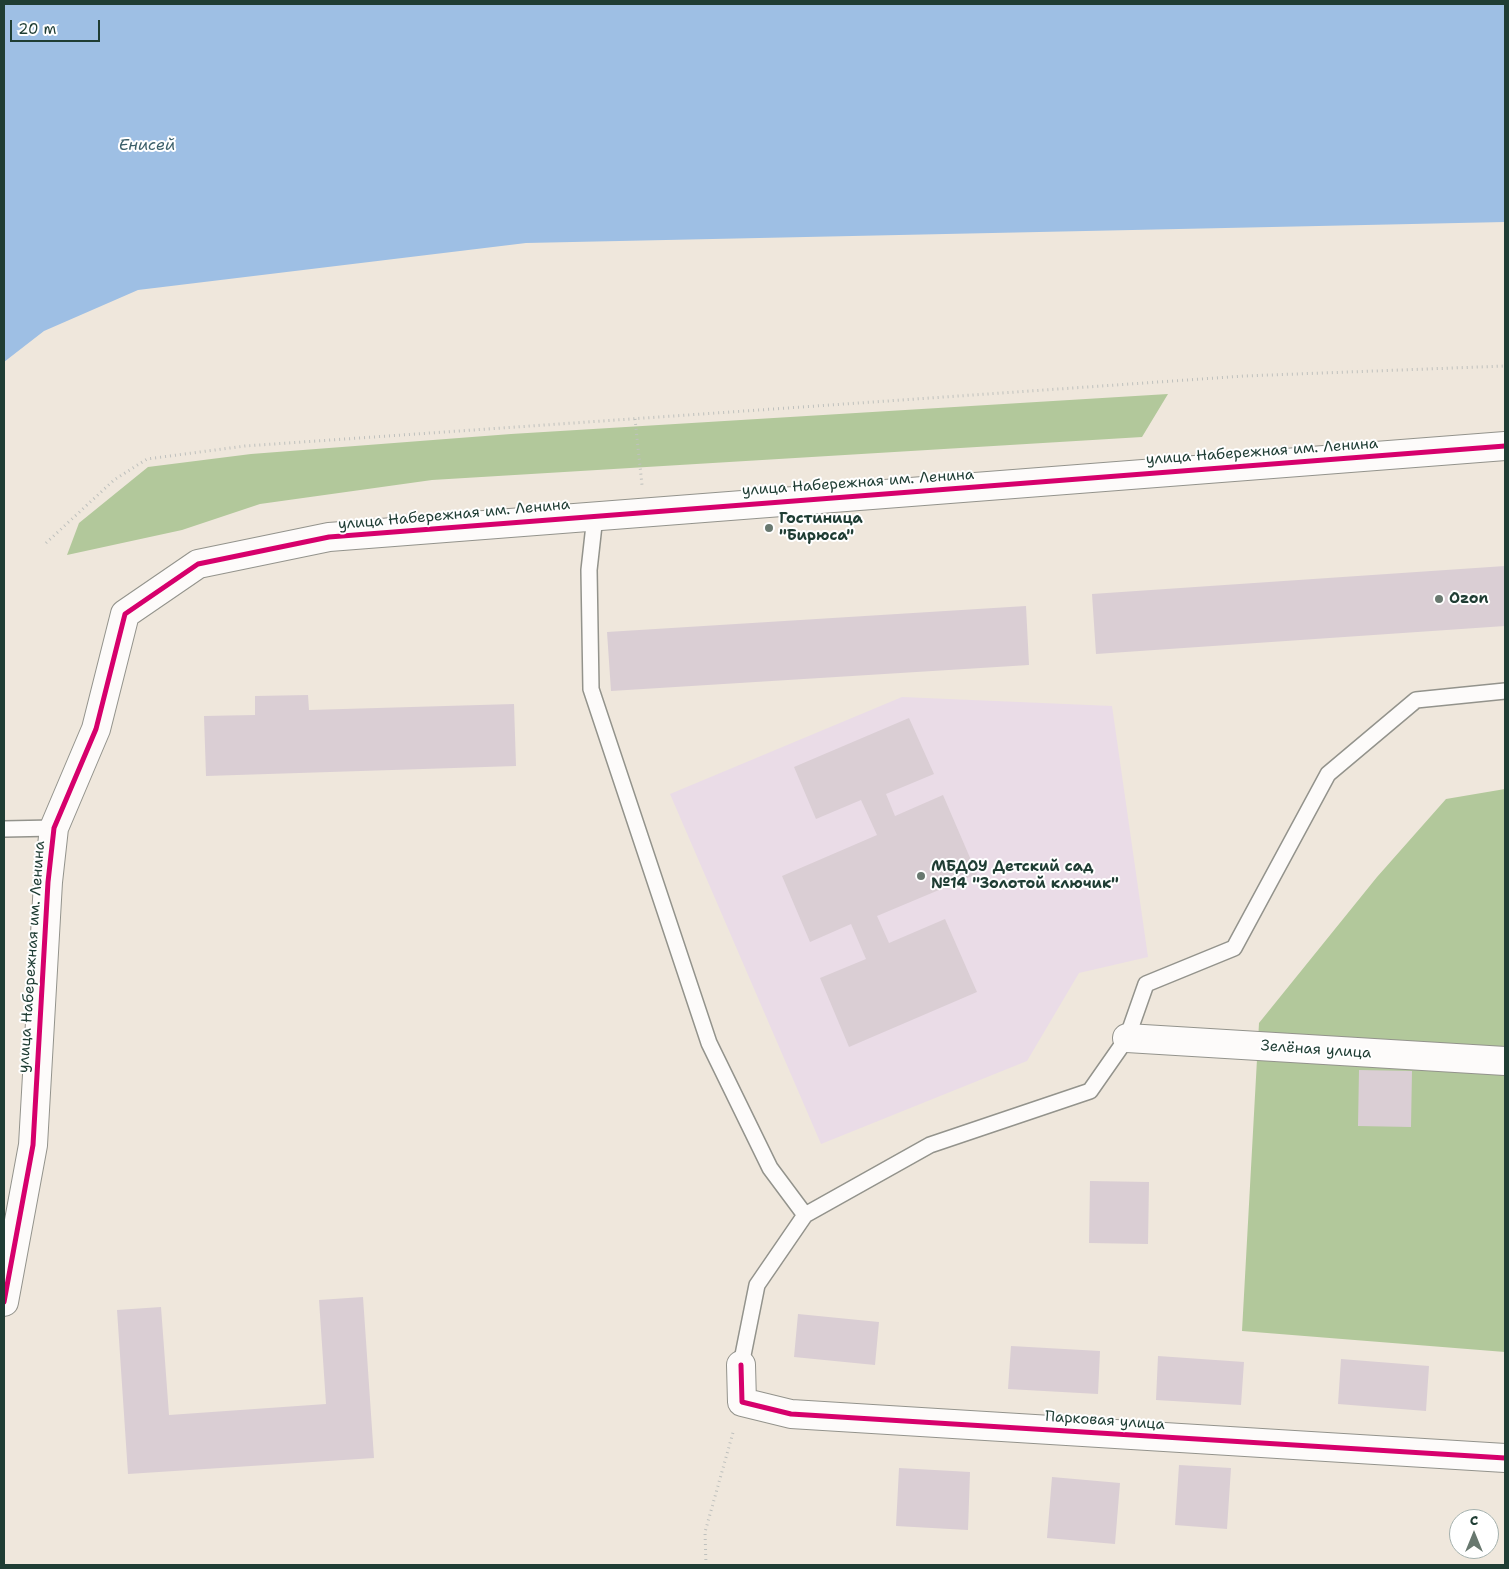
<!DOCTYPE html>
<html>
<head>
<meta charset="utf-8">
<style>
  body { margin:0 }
  #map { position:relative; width:1509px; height:1569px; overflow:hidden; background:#efe7dc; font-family:"Shantell Sans",sans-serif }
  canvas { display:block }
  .frame { position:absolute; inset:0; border:5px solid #1f3d34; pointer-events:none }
  .north { position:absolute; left:1449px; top:1509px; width:50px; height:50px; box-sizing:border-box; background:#fff; border:1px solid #a5b1ae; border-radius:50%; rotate:0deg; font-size:14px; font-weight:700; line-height:20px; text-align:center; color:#1f3d34 }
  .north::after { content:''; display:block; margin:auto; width:18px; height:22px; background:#68786f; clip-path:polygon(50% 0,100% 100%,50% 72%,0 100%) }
  .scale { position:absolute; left:10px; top:20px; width:90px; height:22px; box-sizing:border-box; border:2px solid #1f3d34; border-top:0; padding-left:6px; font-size:15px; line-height:18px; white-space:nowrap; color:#1f3d34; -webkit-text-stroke:4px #fff; paint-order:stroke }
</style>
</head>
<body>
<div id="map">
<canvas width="1509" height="1569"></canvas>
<div class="frame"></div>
<div class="north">С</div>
<div class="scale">20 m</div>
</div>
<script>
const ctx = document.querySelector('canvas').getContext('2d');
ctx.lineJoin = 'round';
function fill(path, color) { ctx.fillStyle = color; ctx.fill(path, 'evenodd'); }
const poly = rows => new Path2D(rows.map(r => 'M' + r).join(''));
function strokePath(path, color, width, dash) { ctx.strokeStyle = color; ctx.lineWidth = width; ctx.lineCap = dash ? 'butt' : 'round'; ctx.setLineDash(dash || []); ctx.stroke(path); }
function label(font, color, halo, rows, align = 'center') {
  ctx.font = font + ' "Shantell Sans",sans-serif'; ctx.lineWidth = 4; ctx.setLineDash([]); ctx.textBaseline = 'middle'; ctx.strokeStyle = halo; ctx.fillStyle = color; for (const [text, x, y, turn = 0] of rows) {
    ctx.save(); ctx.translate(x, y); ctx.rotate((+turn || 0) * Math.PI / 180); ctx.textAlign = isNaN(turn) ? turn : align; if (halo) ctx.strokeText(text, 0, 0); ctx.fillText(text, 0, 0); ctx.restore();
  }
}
fill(poly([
  [902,697,1112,706,1148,957,1079,973,1027,1061,821,1144,670,794]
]), '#eadce7');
fill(poly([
  [1168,394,1142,437,432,480,260,504,182,530,67,555,79,523,148,467,251,454,511,434],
  [1505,789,1505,1352,1242,1331,1259,1023,1377,877,1446,799]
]), '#b2c89b');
fill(poly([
  [4,4,1505,4,1505,222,526,243,138,290,44,331,4,362]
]), '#9ebfe4');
fill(poly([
  [1505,566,1505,626,1096,654,1092,594],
  [1026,606,1029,665,611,691,607,632],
  [308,695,309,710,514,704,516,766,206,776,204,716,255,715,255,696],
  [909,718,934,774,886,794,895,816,943,795,977,874,877,916,889,943,945,919,977,992,849,1047,820,978,866,959,851,924,810,942,782,876,877,835,861,800,816,819,794,767],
  [1359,1070,1412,1071,1411,1127,1358,1126],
  [1090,1181,1149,1182,1148,1244,1089,1243],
  [363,1297,374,1458,128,1474,117,1310,161,1307,169,1415,326,1404,319,1300],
  [798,1314,879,1322,875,1365,794,1357],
  [1011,1346,1100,1351,1098,1394,1008,1389],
  [1158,1356,1244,1362,1241,1405,1156,1400],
  [1341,1359,1429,1366,1426,1411,1338,1404],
  [1179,1465,1231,1468,1227,1529,1175,1525],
  [899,1468,970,1472,968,1530,896,1526],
  [1052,1477,1120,1483,1115,1544,1047,1538]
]), '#daced4');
const service = poly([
  [595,516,589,570,591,689,709,1043,770,1168,805,1215],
  [4,829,54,828],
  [741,1365,757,1285,805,1215,930,1145,1090,1091,1127,1038,1146,984,1234,948,1328,774,1416,700,1505,691]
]);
const minor = poly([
  [1127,1038,1505,1061],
  [741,1365,742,1402,791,1414,1505,1458]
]);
const tertiary = poly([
  [4,1302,33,1145,48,882,54,828,96,729,125,614,198,564,329,537,1505,446]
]);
strokePath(service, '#93938c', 18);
strokePath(minor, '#93938c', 30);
strokePath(tertiary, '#93938c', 30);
strokePath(poly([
  [635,419,642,485],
  [46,543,114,480,147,459,245,446,1244,376,1505,366],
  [706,1565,705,1532,734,1429]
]), '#bec0bd', 3, [1, 4]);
strokePath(service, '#fdfbfa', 15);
strokePath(minor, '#fdfbfa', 28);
strokePath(tertiary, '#fdfbfa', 28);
strokePath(poly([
  [4,1302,33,1145,48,882,54,828,96,729,125,614,198,564,329,537,1505,446],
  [741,1365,742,1402,791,1414,1505,1458]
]), '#d6006c', 5);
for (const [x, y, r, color] of [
  [769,528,5,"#68786f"],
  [1439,599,5,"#68786f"],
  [921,876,5,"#68786f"]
]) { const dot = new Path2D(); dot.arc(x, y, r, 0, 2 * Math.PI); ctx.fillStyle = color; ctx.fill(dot); strokePath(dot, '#fff', 2); }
label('15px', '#1f3d34', '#fff', [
  ["улица Набережная им. Ленина",1262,452,-4],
  ["улица Набережная им. Ленина",858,483,-4],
  ["улица Набережная им. Ленина",454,515,-5],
  ["улица Набережная им. Ленина",32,957,-86],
  ["Зелёная улица",1316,1050,4],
  ["Парковая улица",1105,1421,4]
]);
label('bold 15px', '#1f3d34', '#fff', [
  ["Гостиница",779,519],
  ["\"Бирюса\"",779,536],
  ["Ozon",1449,599],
  ["МБДОУ Детский сад",931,867],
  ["№14 \"Золотой ключик\"",931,884]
], 'left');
label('italic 16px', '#3b5f6a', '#fff', [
  ["Енисей",147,146]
]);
</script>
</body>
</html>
